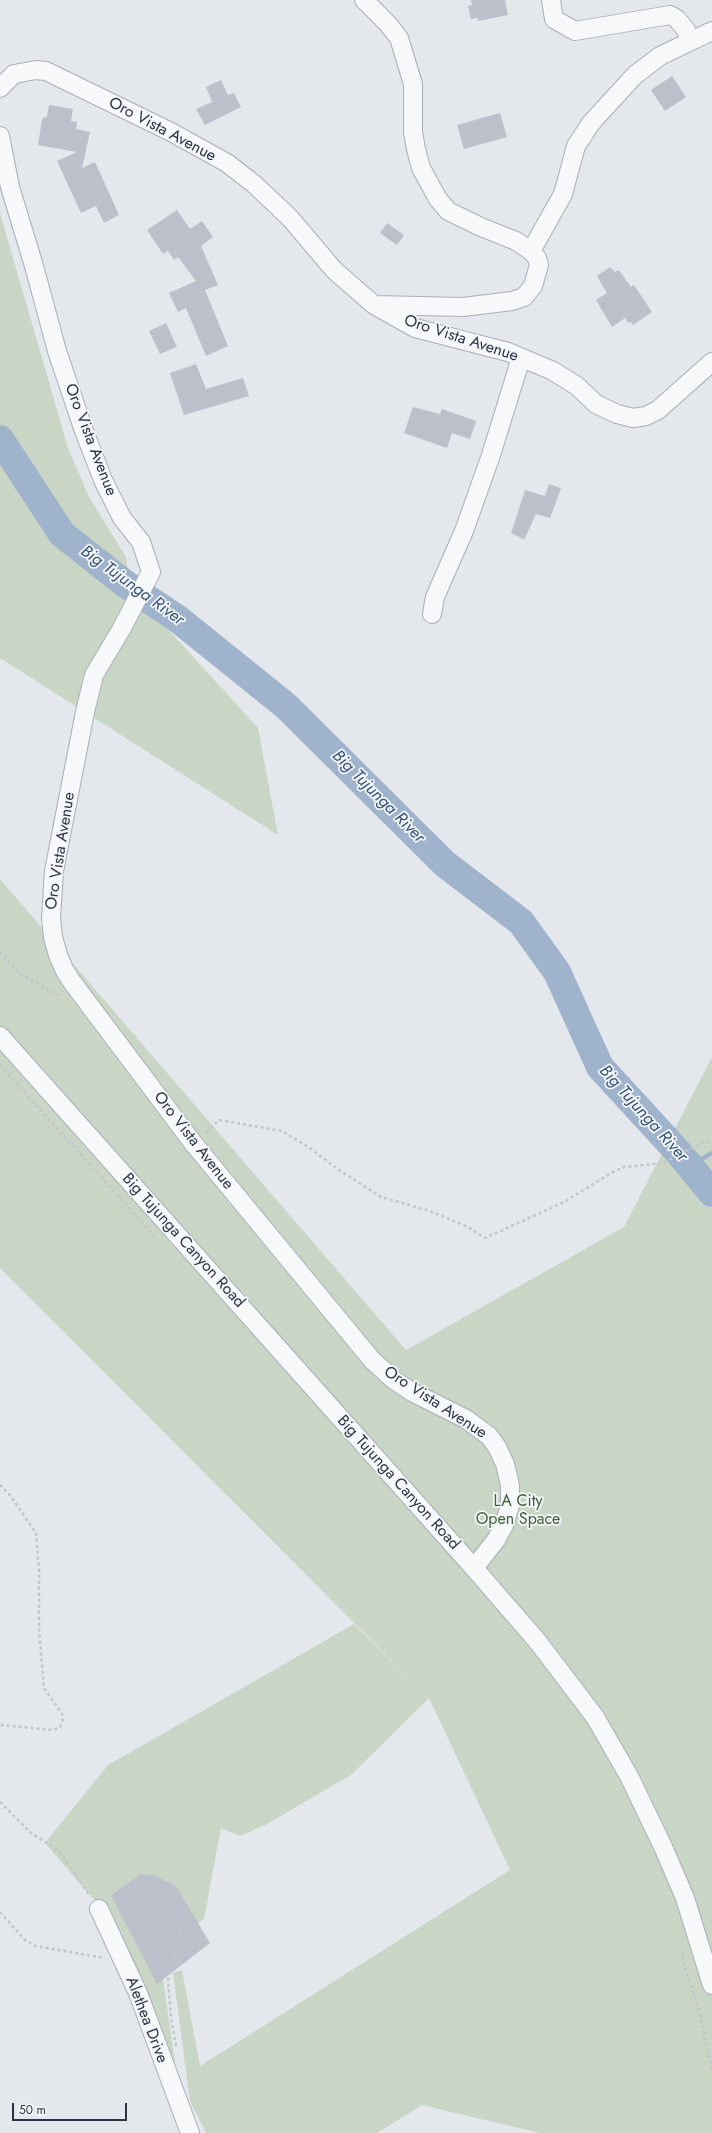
<!DOCTYPE html>
<html>
<head>
<meta charset="utf-8">
<style>
  body { margin:0 }
  #map { position:relative; width:712px; height:2133px; overflow:hidden; background:#e4e7ec; font-family:Jost,sans-serif }
  canvas { display:block }
  .scale { position:absolute; left:12px; top:2103px; width:115px; height:18px; box-sizing:border-box; border:2px solid #2b3445; border-top:0; padding-left:5px; font-size:12px; line-height:14px; white-space:nowrap; color:#2b3445; -webkit-text-stroke:3px #f4f6f9; paint-order:stroke }
</style>
</head>
<body>
<div id="map">
<canvas width="712" height="2133"></canvas>
<div class="scale">50 m</div>
</div>
<script>
const ctx = document.querySelector('canvas').getContext('2d');
ctx.lineJoin = 'round';
function fill(path, color) { ctx.fillStyle = color; ctx.fill(path, 'evenodd'); }
const poly = rows => new Path2D(rows.map(r => 'M' + r).join(''));
function strokePath(path, color, width, dash) { ctx.strokeStyle = color; ctx.lineWidth = width; ctx.lineCap = dash ? 'butt' : 'round'; ctx.setLineDash(dash || []); ctx.stroke(path); }
function label(font, color, halo, rows, align = 'center') {
  ctx.font = font + ' Jost,sans-serif'; ctx.lineWidth = 3.5; ctx.setLineDash([]); ctx.textBaseline = 'middle'; ctx.strokeStyle = halo; ctx.fillStyle = color; for (const [text, x, y, turn = 0] of rows) {
    ctx.save(); ctx.translate(x, y); ctx.rotate((+turn || 0) * Math.PI / 180); ctx.textAlign = isNaN(turn) ? turn : align; if (halo) ctx.strokeText(text, 0, 0); ctx.fillText(text, 0, 0); ctx.restore();
  }
}
fill(poly([
  [0,213,68,448,89,497,126,557,130,584,126,597,145,604,258,728,278,835,0,658],
  [0,879,406,1350,624,1227,712,1057,712,2133,540,2133,422,2105,377,2133,206,2133,190,2101,173,1973,182,1970,200,2066,510,1870,429,1698,0,1268],
  [354,1624,429,1698,351,1775,265,1825,240,1836,221,1828,204,1919,159,1950,179,2092,96,1902,45,1843,108,1765]
]), '#c9d6c5');
strokePath(poly([
  [690,1166,712,1153]
]), '#9fb4cc', 4.5);
strokePath(poly([
  [0,439,62,534,124,583,178,619,286,706,445,864,521,922,557,972,600,1067,679,1153,712,1193]
]), '#9fb4cc', 28);
fill(poly([
  [471,0,505,0,508,15,478,21,478,18,471,19,468,6,472,5],
  [672,76,686,97,665,111,651,90],
  [221,80,228,95,234,93,241,107,205,125,196,109,212,102,206,87],
  [49,105,73,109,71,121,77,122,76,129,90,132,82,168,95,162,119,215,104,223,96,206,81,213,57,161,77,152,38,145,42,119,47,116],
  [500,113,507,137,464,149,457,125],
  [177,210,190,229,202,221,213,237,201,246,218,285,205,290,228,346,206,356,186,308,178,312,169,293,196,281,178,257,174,260,168,251,163,254,147,230],
  [387,223,404,235,397,245,380,233],
  [610,267,615,272,619,270,631,287,634,285,652,312,633,325,631,322,628,323,625,318,612,327,596,300,607,293,597,276],
  [166,323,177,347,160,354,149,331],
  [196,364,206,389,243,378,249,396,184,415,170,373],
  [413,407,440,414,442,409,476,421,470,439,452,433,447,448,404,433],
  [549,484,561,488,550,518,536,514,525,538,523,539,511,533,525,490,545,496],
  [141,1874,153,1875,176,1886,210,1943,157,1984,111,1895]
]), '#bbc0ca');
const minor = poly([
  [364,0,388,24,399,38,413,84,413,132,416,149,421,168,438,199,448,211,481,227,516,241,531,251,537,258,539,265,533,286,524,297,512,301,463,307,375,305],
  [551,0,554,19,575,31,670,15,677,19,686,30,691,41],
  [0,88,14,74,36,70,46,71,171,132,227,163,254,184,290,218,334,270,374,305,415,328,508,352,553,371,577,386,596,404,617,414,633,418,646,416,658,410,712,362],
  [0,136,10,187,34,266,57,351,84,431,103,480,122,518,141,542,151,572,122,628,94,675,85,712,54,871,51,918,53,937,58,955,64,969,72,982,193,1143,372,1360,394,1380,412,1392,466,1419,489,1436,497,1447,505,1464,510,1485,510,1506,504,1525,496,1540,474,1568],
  [531,251,563,194,576,146,591,123,635,75,660,56,712,31],
  [432,614,435,597,464,531,491,455,521,358],
  [0,1036,474,1568,538,1642,595,1717,629,1776,664,1849,685,1898,712,1985],
  [99,1909,138,1993,190,2133]
]);
strokePath(minor, '#a9aeb7', 20);
strokePath(poly([
  [0,952,20,974,62,997],
  [0,1065,156,1238],
  [206,1132,219,1120,282,1131,307,1146,336,1168,381,1197,430,1211,468,1227,485,1238,564,1202,611,1173,624,1167,663,1163,699,1144,712,1141],
  [0,1485,10,1495,36,1533,39,1570,39,1629,44,1688,62,1714,63,1719,60,1727,53,1730,0,1725],
  [0,1802,31,1833,59,1851,90,1896],
  [0,1912,26,1941,36,1946,105,1958],
  [684,1951,682,1960,698,2006,712,2069],
  [176,2046,171,2017,168,1980,170,1965,181,1937,180,1924]
]), '#c2c5cb', 2.5, [3, 3]);
strokePath(minor, '#f7f8fa', 18);
label('16px', '#2b3445', '#f4f6f9', [
  ["Oro Vista Avenue",162,130,28],
  ["Oro Vista Avenue",461,339,18],
  ["Oro Vista Avenue",90,440,69],
  ["Oro Vista Avenue",61,851,-81],
  ["Oro Vista Avenue",193,1141,52],
  ["Big Tujunga Canyon Road",183,1241,48],
  ["Oro Vista Avenue",435,1403,33],
  ["Big Tujunga Canyon Road",398,1483,48],
  ["Alethea Drive",146,2020,69]
]);
label('16px', '#3f6138', '#f4f6f9', [
  ["LA City",518,1502],
  ["Open Space",518,1520]
]);
label('italic 17px', '#34527a', '#f4f6f9', [
  ["Big Tujunga River",132,586,36],
  ["Big Tujunga River",378,797,45],
  ["Big Tujunga River",643,1114,48]
]);
</script>
</body>
</html>
